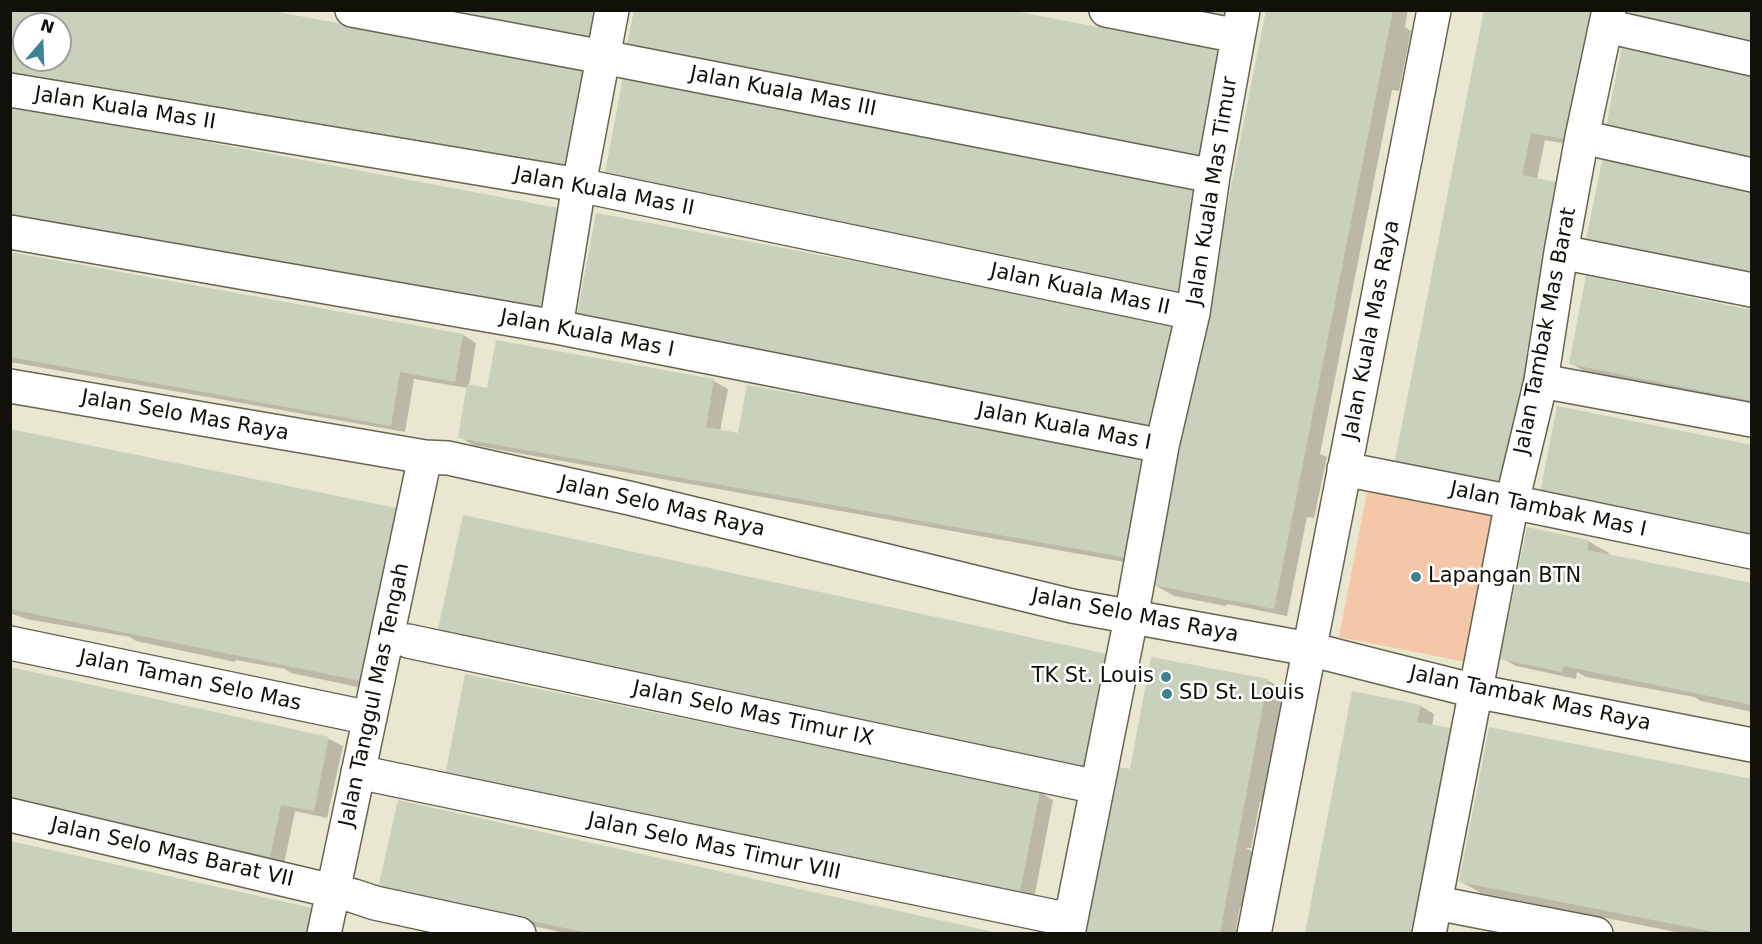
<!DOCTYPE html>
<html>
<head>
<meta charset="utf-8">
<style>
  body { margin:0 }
  #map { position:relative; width:1762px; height:944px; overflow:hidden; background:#eae7d1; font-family:"DejaVu Sans",sans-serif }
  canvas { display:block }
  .frame { position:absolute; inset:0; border:12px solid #111009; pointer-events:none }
  .north { position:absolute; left:12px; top:12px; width:60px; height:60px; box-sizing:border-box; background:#fff; border:2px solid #a09f9d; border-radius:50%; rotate:19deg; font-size:16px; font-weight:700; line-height:24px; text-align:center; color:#111009 }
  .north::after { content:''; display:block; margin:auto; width:21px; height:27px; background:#3f8291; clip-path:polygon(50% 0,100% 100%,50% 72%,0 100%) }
</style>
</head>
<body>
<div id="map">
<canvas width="1762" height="944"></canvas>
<div class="frame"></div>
<div class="north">N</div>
</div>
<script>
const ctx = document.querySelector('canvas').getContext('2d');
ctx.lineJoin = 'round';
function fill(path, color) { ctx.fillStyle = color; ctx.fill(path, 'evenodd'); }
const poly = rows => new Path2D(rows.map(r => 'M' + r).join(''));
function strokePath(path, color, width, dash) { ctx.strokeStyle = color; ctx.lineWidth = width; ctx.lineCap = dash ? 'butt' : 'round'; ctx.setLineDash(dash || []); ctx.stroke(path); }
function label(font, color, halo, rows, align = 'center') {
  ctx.font = font + ' "DejaVu Sans",sans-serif'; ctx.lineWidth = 5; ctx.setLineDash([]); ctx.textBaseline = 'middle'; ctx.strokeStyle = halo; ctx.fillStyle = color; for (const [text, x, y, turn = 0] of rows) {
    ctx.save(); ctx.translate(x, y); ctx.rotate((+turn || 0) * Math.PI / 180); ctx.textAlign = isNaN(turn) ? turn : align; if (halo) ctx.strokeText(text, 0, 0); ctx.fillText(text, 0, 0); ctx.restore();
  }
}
fill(poly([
  [1367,492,1493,516,1466,662,1339,637]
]), '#f4c7a9');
fill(poly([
  [1267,10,1408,10,1405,27,1411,31,1399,91,1392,90,1320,454,1327,457,1314,518,1307,517,1287,616,1227,604,1226,606,1174,596,1153,584],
  [1485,10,1583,147,1545,140,1537,179,1561,184,1514,498],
  [10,253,463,335,476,343,469,386,489,389,497,342,714,381,728,389,720,431,739,434,748,387,1141,565,473,445,460,437,468,388,414,379,405,432,10,362],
  [1752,311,1752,405,1584,371,1570,363],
  [1172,322,1186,330,1166,435,591,327],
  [10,431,401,510,363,688,291,673,285,669,236,660,235,662,136,641,130,637,26,619,10,613],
  [1588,541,1609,553,1608,556,1752,585,1752,712,1701,701,1694,697,1586,677,1577,672,1576,679,1516,666,1502,658],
  [440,628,1111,657,1099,785,454,636],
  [466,676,1040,792,1053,800,1033,904],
  [1267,680,1288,692,1267,802,1260,801,1251,848,1246,848,1257,854,1247,909,1240,907,1235,934,1088,934,1119,769,1131,771],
  [83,684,329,739,343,746,327,818,295,811,284,864,10,804],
  [1354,693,1421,706,1434,714,1432,726,1432,934,1307,934],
  [1752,780,1752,934,1686,934,1481,893,1460,881],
  [399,802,996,934,569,934,394,895],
  [10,843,332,934,10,934]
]), '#0003');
fill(poly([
  [10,10,267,10,586,69,566,176,10,75],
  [24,24,60,24,60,60,24,60],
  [425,10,596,10,591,40],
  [634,10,1009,10,1223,51,1203,158,626,49],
  [1159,10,1230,10,1228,24],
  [1266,10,1393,10,1274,609,1152,585],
  [1484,10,1595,10,1570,140,1531,133,1522,175,1561,183,1500,491,1392,475],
  [1627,10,1752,10,1752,45,1625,19],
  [1622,45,1752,71,1752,162,1605,132],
  [623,77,1200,186,1180,293,603,184],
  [10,105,564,209,544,316,10,216],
  [1603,157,1752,187,1752,278,1585,244],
  [596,213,1172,321,1152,428,576,320],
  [10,252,463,334,455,382,400,372,391,426,10,357],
  [1586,276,1752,310,1752,401,1569,364],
  [496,340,714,379,706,427,738,433,747,385,1146,456,1128,558,458,438,467,384,487,388],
  [1557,406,1752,445,1752,536,1540,493],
  [10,429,401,509,366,682,10,609],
  [463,515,1112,655,1085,778,512,653,514,645,438,629],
  [1527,527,1589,540,1587,550,1752,583,1752,705,1564,666,1562,672,1500,659],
  [1151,657,1268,679,1220,933,1086,933,1118,767,1130,769],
  [10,667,329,737,314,811,281,805,270,857,10,800],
  [465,674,1040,791,1019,897,444,781],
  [1352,691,1421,705,1417,722,1457,729,1417,933,1305,933],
  [1489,727,1752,779,1752,933,1719,933,1459,882],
  [398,800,998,933,588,933,378,888],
  [10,841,322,910,316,933,10,933]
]), '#c9d0bb');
const minor = poly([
  [352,10,603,57,1213,176],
  [1106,10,1238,36],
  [1606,26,1752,59],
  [10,90,579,185,1193,313],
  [1582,137,1752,175],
  [10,232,556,327,1162,446],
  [1561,252,1752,290],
  [556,327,579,185,612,10],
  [1541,381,1752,420],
  [10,386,425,457,448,458,629,498,1072,606,1309,649,1475,691,1752,745],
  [1344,469,1512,502,1752,552],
  [408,641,1097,787],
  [10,643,370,718],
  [358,772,1070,920],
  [10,815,354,896,375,903,519,934],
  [1436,903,1596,934],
  [324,934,425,457],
  [1068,934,1131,618,1162,446,1193,313,1213,176,1243,10],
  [1254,934,1434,10],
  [1429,934,1512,502,1541,381,1561,252,1582,137,1609,10]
]);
strokePath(minor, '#676451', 36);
strokePath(minor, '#fff', 33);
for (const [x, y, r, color] of [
  [1416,577,6,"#3f8291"],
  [1166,677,6,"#3f8291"],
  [1167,694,6,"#3f8291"]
]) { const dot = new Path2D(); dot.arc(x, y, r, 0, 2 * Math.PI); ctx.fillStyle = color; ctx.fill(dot); strokePath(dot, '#fff', 2); }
label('21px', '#111009', '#fff', [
  ["Jalan Kuala Mas III",783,92,11],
  ["Jalan Kuala Mas II",125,109,9],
  ["Jalan Kuala Mas Timur",1213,191,-81],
  ["Jalan Kuala Mas II",604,192,11],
  ["Jalan Kuala Mas II",1080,290,12],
  ["Jalan Kuala Mas Raya",1372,330,-79],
  ["Jalan Tambak Mas Barat",1546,331,-79],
  ["Jalan Kuala Mas I",587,334,11],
  ["Jalan Selo Mas Raya",185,416,10],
  ["Jalan Kuala Mas I",1064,427,11],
  ["Jalan Selo Mas Raya",662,507,13],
  ["Jalan Tambak Mas I",1548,510,12],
  ["Jalan Selo Mas Raya",1135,616,11],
  ["Jalan Taman Selo Mas",190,681,12],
  ["Jalan Tanggul Mas Tengah",375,695,-78],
  ["Jalan Tambak Mas Raya",1530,699,12],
  ["Jalan Selo Mas Timur IX",753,714,12],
  ["Jalan Selo Mas Timur VIII",714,847,12],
  ["Jalan Selo Mas Barat VII",172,853,13]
]);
label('21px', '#111009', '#fff', [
  ["Lapangan BTN",1428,577],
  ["TK St. Louis",1154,677,"right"],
  ["SD St. Louis",1179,694]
], 'left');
</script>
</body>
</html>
